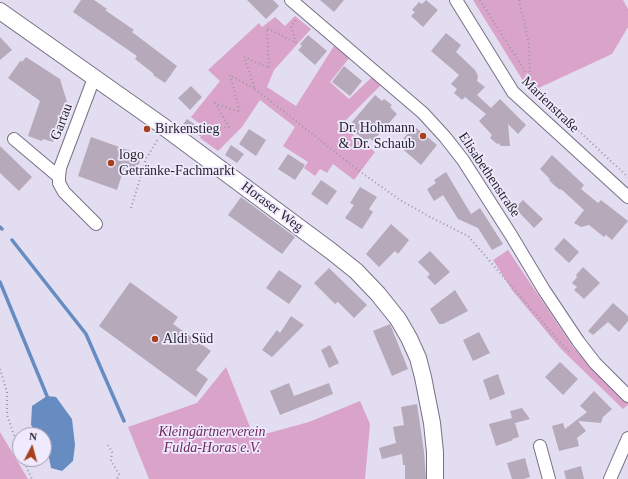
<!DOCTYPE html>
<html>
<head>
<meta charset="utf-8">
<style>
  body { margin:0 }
  #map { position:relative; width:628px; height:479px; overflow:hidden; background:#e2ddf1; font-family:Georgia,serif }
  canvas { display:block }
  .north { position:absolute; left:12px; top:427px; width:40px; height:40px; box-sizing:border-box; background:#f0eafe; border:1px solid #a09baa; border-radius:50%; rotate:6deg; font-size:11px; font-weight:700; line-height:16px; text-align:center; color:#27252c }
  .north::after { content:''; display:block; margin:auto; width:14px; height:18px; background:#a7411b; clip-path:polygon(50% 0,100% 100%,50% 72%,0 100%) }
</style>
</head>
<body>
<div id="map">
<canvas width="628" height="479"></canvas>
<div class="north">N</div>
</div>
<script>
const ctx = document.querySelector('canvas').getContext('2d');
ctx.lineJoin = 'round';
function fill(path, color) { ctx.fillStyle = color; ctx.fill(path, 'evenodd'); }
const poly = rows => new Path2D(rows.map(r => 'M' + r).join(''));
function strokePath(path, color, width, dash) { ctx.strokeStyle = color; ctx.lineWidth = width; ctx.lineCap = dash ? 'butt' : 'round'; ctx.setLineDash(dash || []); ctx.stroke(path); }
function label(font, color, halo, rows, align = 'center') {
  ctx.font = font + ' Georgia,serif'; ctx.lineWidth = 3.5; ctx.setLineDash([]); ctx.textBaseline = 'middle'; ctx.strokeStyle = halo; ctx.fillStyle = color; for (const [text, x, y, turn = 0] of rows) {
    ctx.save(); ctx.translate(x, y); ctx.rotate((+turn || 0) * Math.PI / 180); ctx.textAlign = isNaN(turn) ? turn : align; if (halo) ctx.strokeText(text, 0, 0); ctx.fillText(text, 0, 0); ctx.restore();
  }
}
fill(poly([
  [473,0,623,0,628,9,628,27,612,54,530,92],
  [295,16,311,29,274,70,267,87,296,106,334,46,350,57,330,82,349,99,372,77,382,84,341,125,375,152,354,180,333,164,327,173,320,169,315,176,304,168,308,162,283,146,295,127,260,100,242,127,218,151,200,138,206,129,191,117,220,81,208,70,259,23,262,27,275,17,285,26],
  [508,250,573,347,628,402,628,405,623,409,561,349,512,290,493,260],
  [226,367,254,437,309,422,360,401,370,424,365,479,149,479,128,427,197,403],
  [0,432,28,479,0,479]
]), '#daa3c9');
fill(poly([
  [47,396,56,397,72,419,75,445,73,461,62,471,51,468,47,447,44,443,44,435,39,435,31,425,32,406]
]), '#668cc2');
strokePath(poly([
  [0,227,2,229],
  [12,240,86,334,124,421],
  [0,282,47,396]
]), '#668cc2', 3.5);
fill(poly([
  [81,0,94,0,107,9,105,10,134,30,132,32,177,66,165,83,153,75,154,74,135,59,137,56,73,12],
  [247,0,273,0,279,6,266,19],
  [320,0,344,0,334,12],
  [426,0,438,10,423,27,411,16,415,12,412,10,419,2,422,4],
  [446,33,461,45,456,52,475,70,478,76,477,81,485,87,477,95,491,108,500,99,526,125,518,134,508,124,510,146,501,146,498,143,497,144,490,138,492,135,479,121,486,114,465,97,462,100,454,93,457,89,451,84,459,75,431,51],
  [308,35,327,51,315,65,298,50,302,46,300,44],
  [0,37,12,50,0,60],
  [26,57,60,79,67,102,53,142,43,139,42,141,28,136,40,101,8,78,21,60,22,62],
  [344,66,362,81,350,96,332,82],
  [191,86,202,97,190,110,178,98],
  [375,95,382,101,384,99,392,105,390,107,397,114,373,141,370,138,367,142,351,129,355,125,352,122],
  [187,119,196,125,190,133,181,127],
  [414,126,437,145,421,165,398,145],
  [249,129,266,140,256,156,239,144],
  [91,137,142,155,135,175,123,171,117,190,78,176],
  [231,145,244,154,237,163,225,155],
  [0,146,32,177,19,191,0,173],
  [288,154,305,165,295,180,278,169],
  [552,155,584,185,581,189,598,203,601,200,628,221,612,240,606,235,604,237,589,225,581,227,574,223,584,210,561,189,560,190,554,185,549,180,550,179,540,169],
  [446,172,471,214,480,208,503,244,492,250,478,228,458,219,443,195,434,201,427,189,436,183,434,180],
  [321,180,337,191,327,205,311,194],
  [360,187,377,197,369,209,373,212,362,229,345,218,354,205,350,203],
  [241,197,295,237,282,254,228,215],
  [523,200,543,219,534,228,515,208],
  [391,224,409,240,398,254,395,251,379,267,366,254],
  [564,238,579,252,569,263,554,249],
  [430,251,450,272,435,285,427,277,430,274,418,262],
  [583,267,600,283,584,299,574,290,577,287,572,283,577,277,576,275],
  [329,268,367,305,354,318,338,302,335,304,314,283],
  [279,270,302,286,289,304,266,288],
  [130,282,178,317,173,324,211,351,196,370,208,379,196,397,99,326],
  [455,290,468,311,443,324,439,324,430,309],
  [613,303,628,316,628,321,619,332,608,322,593,335,588,331],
  [291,316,304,325,272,357,262,350,277,330,280,333],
  [390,324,408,369,392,376,373,331],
  [479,332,490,353,473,361,463,340],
  [330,345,339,363,329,368,321,350],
  [560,362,578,379,563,395,545,377],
  [498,374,505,394,490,400,483,380],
  [289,383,294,396,329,383,333,394,280,415,270,391],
  [594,391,612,409,603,417,601,423,578,421,586,431,577,438,579,446,559,451,552,426,563,423,565,429,587,412,580,406],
  [417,404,424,452,426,479,405,479,405,465,403,465,402,454,382,459,379,448,396,443,393,427,404,425,401,407],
  [522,408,530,419,515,423,519,437,512,439,513,440,496,446,489,424,512,418,510,411],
  [525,458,530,477,524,479,512,479,507,463],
  [581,466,584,479,566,479,564,471]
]), '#b6a9ba');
const minor = poly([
  [291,0,423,113,445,137,463,160,511,235,544,290,578,341,595,363,628,396],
  [456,0,513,92,628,197],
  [94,78,60,168,59,177,59,183,64,192,96,224],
  [14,139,59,177],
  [540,446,549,479],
  [610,479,628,438]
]);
const major = poly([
  [0,11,160,124,331,251,356,271,378,294,398,319,409,338,418,358,423,377,432,423,435,452,435,479]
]);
strokePath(minor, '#777284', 14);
strokePath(major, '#777284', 18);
strokePath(poly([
  [480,0,530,79,566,119,628,177],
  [519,0,529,44,530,78],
  [255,89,362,173,400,200,434,219,468,236,558,340,571,354],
  [200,136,205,129,229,127,215,103,240,112,230,75,255,89,244,57,269,68,267,28,296,43,291,26,296,20],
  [131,208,146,159,158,139],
  [0,369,7,392,7,415,20,452],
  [108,445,112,452,111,461,119,474,117,479],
  [23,459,32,479]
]), '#9b97a6', 2, [1, 3]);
strokePath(minor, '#fff', 12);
strokePath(major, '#fff', 16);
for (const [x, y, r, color] of [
  [147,129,4,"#a7411b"],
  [423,136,4,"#a7411b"],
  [111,163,4,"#a7411b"],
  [155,339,4,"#a7411b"]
]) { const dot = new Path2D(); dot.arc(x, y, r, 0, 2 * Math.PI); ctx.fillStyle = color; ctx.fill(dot); strokePath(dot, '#f0eafe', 1.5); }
label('14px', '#27252c', '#f0eafe', [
  ["Marienstraße",550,105,44],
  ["Gartau",62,122,-69],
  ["Elisabethenstraße",489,175,56],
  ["Horaser Weg",272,207,37]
]);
label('14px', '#27252c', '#f0eafe', [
  ["Dr. Hohmann",415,128,"right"],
  ["& Dr. Schaub",415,144,"right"],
  ["Birkenstieg",155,129],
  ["logo",119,155],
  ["Getränke-Fachmarkt",119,171],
  ["Aldi Süd",163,339]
], 'left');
label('italic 14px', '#70285e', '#f0eafe', [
  ["Kleingärtnerverein",212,432],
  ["Fulda-Horas e.V.",212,448]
]);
</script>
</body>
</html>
